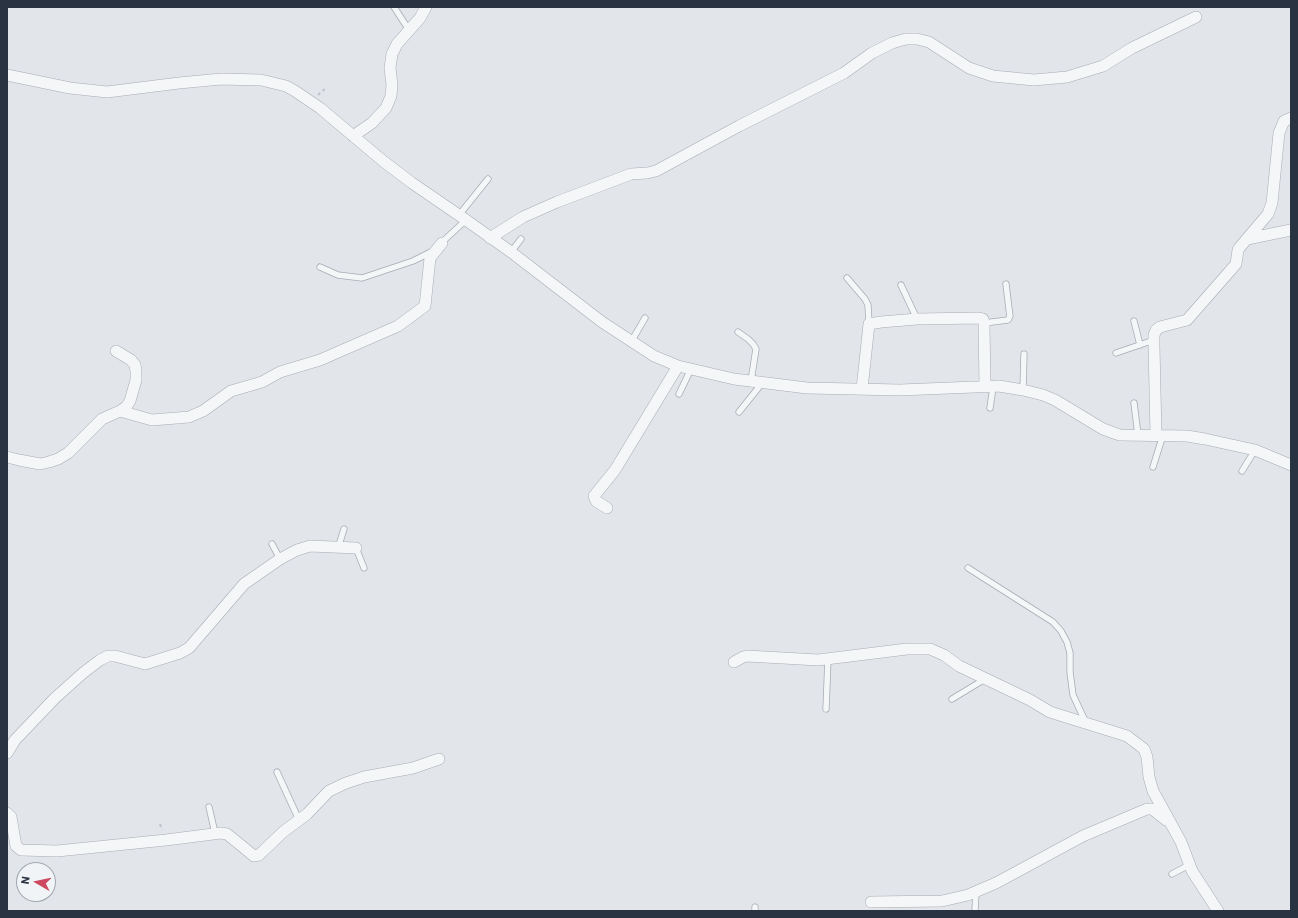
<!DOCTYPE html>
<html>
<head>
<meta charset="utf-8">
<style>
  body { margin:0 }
  #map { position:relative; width:1298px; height:918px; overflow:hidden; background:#e2e5ea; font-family:"IBM Plex Sans",sans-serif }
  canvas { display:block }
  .frame { position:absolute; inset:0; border:8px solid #2a3342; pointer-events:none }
  .north { position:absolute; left:16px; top:862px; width:40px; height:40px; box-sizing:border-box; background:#f1f4f7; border:1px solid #a1a7af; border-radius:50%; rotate:279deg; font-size:11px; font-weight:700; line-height:16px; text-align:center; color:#2a3342 }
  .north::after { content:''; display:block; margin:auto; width:14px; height:18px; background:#cd4961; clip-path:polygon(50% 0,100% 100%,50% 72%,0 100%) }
</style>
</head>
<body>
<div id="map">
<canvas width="1298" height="918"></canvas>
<div class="frame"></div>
<div class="north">N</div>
</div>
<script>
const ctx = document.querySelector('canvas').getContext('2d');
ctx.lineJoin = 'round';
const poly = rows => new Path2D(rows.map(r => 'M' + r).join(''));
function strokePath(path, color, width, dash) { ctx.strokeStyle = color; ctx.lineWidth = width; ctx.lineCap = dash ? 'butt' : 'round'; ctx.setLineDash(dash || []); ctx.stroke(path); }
const lane = poly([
  [394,7,409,30],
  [459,215,488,179],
  [440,244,466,220],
  [511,252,521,239],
  [320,267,338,275,362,278,413,261,431,252],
  [847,278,865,299,868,305,869,324],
  [901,285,917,319],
  [1134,321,1140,345],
  [984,323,1008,320,1010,316,1009,309,1006,284],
  [738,332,748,339,753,344,756,349,751,381],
  [631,342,645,318],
  [1116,353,1154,340],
  [1023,390,1024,354],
  [679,394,691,369],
  [1134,403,1138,435],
  [990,408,993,387],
  [739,412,763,382],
  [1153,467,1163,435],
  [1242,471,1255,450],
  [272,544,280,559],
  [338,548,344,529],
  [356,548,364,568],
  [968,568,1053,622,1061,631,1067,642,1070,653,1070,672,1073,695,1086,723],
  [952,699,985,679],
  [826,709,828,659],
  [277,772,299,820],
  [209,807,215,833],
  [1172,874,1189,865],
  [755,911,755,907],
  [975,911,976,891]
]);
const street = poly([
  [7,75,70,88,107,92,179,83,221,79,261,80,286,86,295,91,320,108,383,161,412,183,466,220,511,252,602,322,654,356,678,366,734,379,807,388,900,390,999,386,1023,390,1043,395,1055,400,1103,429,1114,433,1120,435,1187,436,1205,439,1255,450,1291,465],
  [353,136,372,123,386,108,391,96,392,85,390,68,392,54,397,44,420,18,426,7],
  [490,238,523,217,557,202,631,174,647,173,656,171,739,126,844,73,872,53,892,43,906,39,917,39,929,42,969,68,993,76,1034,80,1067,77,1103,66,1132,48,1196,17],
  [1247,239,1291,230],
  [862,389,869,324,881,322,917,319,979,318,983,319,984,323,985,387],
  [120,411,152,420,189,417,203,411,231,391,262,382,280,372,320,360,398,326,425,306,430,258,442,243],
  [1156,435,1154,346,1154,335,1156,330,1160,327,1187,320,1236,264,1238,250,1240,247,1268,214,1272,203,1279,133,1284,121,1291,118],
  [7,457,19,460,40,464,49,462,58,459,68,453,102,419,120,411,126,407,130,401,136,380,136,371,135,365,131,360,116,351],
  [607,508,596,501,594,496,615,470,678,366],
  [734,662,743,657,747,656,818,660,907,649,930,649,944,655,959,666,1030,700,1050,712,1127,736,1144,749,1147,757,1149,777,1153,791,1181,842,1192,871,1218,911],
  [7,753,15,740,55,698,83,673,100,660,108,656,115,656,145,664,180,653,189,648,244,584,280,559,297,550,310,546,356,548],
  [7,813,11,817,16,846,21,850,57,851,166,840,221,833,227,834,254,856,259,855,283,832,307,814,329,791,346,783,364,777,413,768,439,759],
  [871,902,942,901,968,895,996,883,1083,836,1147,809,1152,809,1166,820]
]);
strokePath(lane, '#a7acb4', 7);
strokePath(street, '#a7acb4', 12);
strokePath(poly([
  [318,95,326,88],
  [160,824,162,830]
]), '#bfc3c9', 2, [3, 3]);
strokePath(lane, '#f4f6f8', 5.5);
strokePath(street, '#f4f6f8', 11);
</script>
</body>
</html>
